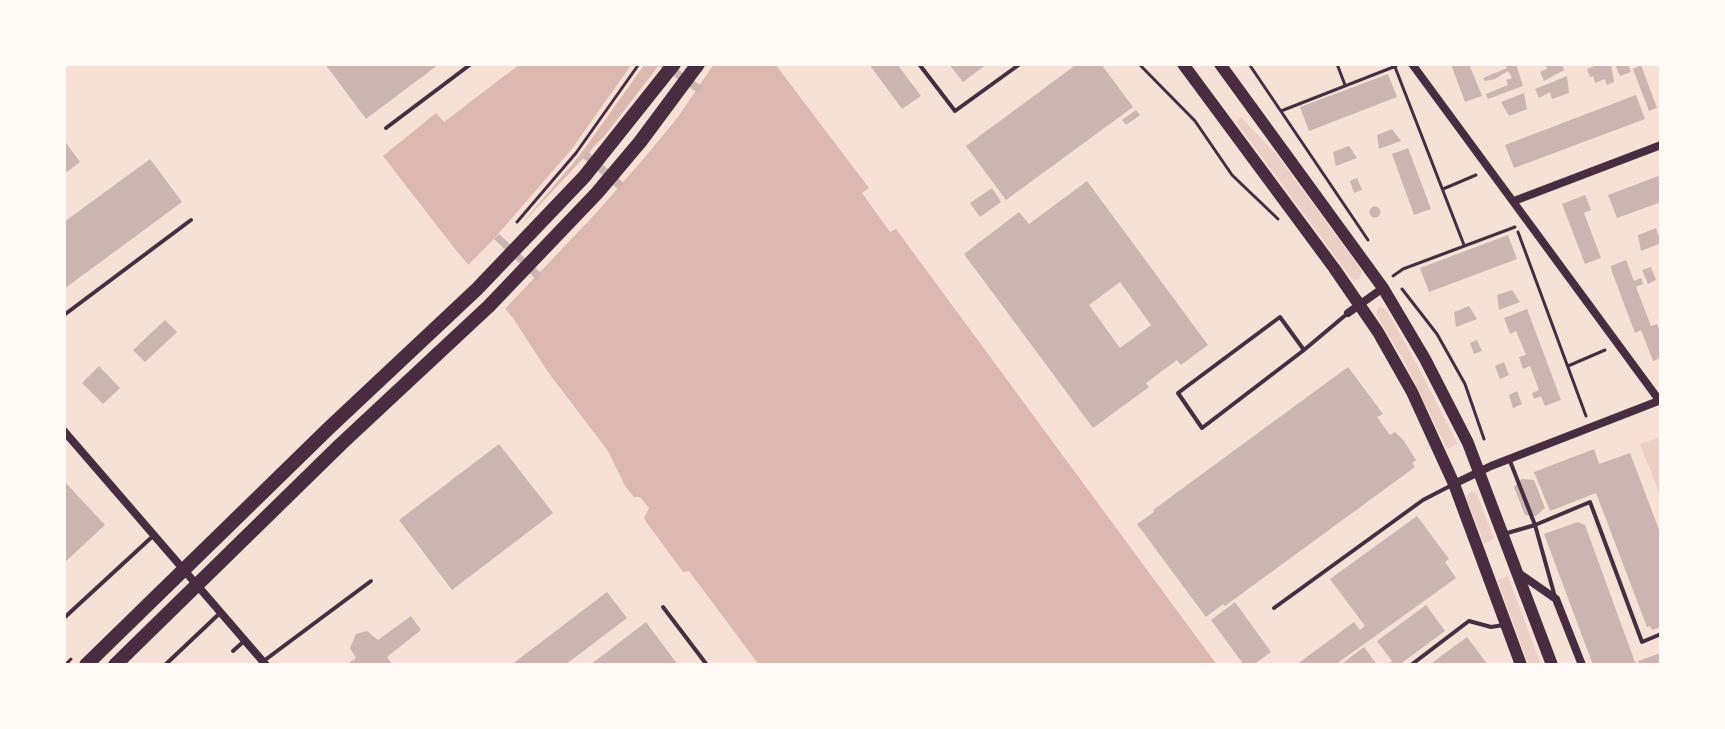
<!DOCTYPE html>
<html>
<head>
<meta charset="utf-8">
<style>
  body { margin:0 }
  #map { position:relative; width:1725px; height:729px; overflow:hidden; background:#f7e1d7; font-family:Helvetica,sans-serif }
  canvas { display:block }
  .frame { position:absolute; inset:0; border:66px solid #fffaf5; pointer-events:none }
</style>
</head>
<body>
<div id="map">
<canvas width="1725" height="729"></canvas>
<div class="frame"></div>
</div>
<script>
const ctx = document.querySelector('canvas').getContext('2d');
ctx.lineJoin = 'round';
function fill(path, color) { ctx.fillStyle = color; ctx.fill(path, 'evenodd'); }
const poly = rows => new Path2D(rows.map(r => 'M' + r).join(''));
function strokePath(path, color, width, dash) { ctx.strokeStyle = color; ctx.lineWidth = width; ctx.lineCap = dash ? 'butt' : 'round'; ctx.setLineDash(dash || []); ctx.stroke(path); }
fill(poly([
  [1241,117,1277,155,1362,271,1359,280,1352,279,1236,122],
  [1379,307,1386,309,1413,357,1458,444,1447,449,1403,359,1376,314],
  [1661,437,1661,498,1640,444],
  [1472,491,1477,494,1494,539,1484,543,1466,497],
  [1508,576,1541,665,1529,665,1497,580]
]), '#ebcfc5');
fill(poly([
  [520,64,775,64,869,188,862,193,890,232,896,229,1217,665,759,665,689,571,683,572,647,523,644,518,649,508,640,497,634,497,625,486,608,451,548,372,513,318,455,249,383,156,436,113,444,122]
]), '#dcb8b0');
fill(poly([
  [632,64,645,64,580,155,519,227,606,134,660,64,714,64,678,117,645,157,598,211,502,312,465,268,492,241,571,150]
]), '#f7e1d7');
fill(poly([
  [325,64,439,64,366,119],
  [656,64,670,64,703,87,698,93],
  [869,64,897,64,921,96,902,109],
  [949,64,987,64,963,82],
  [1077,64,1101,64,1133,107,1006,200,966,146],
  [1451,64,1469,64,1482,96,1465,102],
  [1505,64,1516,64,1523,86,1488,99,1486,94,1508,85,1506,80,1512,78,1508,71,1495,79,1485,81,1483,78,1507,68],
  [1545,64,1562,64,1564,70,1544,81,1540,72,1547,69],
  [1600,64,1611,64,1614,82,1607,85,1605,79,1595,83,1593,76,1590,77,1587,69],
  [1615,64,1628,64,1631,72,1620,76],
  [1641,65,1657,108,1649,111,1633,69],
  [1388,74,1397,97,1309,131,1300,107],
  [1567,76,1569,93,1552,99,1550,92,1539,98,1535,89],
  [1524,93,1527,109,1509,116,1501,102],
  [1636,95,1645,119,1514,168,1505,145],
  [1136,110,1140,115,1126,125,1122,120],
  [1392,129,1401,141,1379,149,1377,135],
  [64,140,80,162,64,174],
  [1349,146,1357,158,1336,166,1333,152],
  [1408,148,1431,209,1414,215,1392,154],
  [587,151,624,183,618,189,582,157],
  [150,159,182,202,64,289,64,222],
  [1661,175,1661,202,1617,218,1608,195],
  [1357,178,1362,190,1354,193,1350,181],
  [1087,181,1208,345,1181,365,1177,360,1146,383,1149,387,1093,428,964,254,1019,212,1029,224],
  [1120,282,1151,325,1120,348,1089,305],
  [992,188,1001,202,980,217,970,203],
  [1585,195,1591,210,1584,213,1601,258,1585,264,1562,204],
  '1369.5 212a5.5 5.5 0 1 1 11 0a5.5 5.5 0 1 1-11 0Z',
  [1656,228,1658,235,1661,233,1661,243,1641,251,1638,235],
  [499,234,542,274,537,280,494,239],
  [1508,235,1517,259,1429,292,1420,268],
  [1626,260,1634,281,1641,278,1643,284,1636,287,1651,326,1657,324,1661,334,1661,358,1653,361,1641,330,1635,333,1612,272,1611,266],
  [1651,267,1656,280,1648,284,1642,270],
  [1512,290,1520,302,1499,310,1497,295],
  [1469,306,1477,319,1456,327,1454,312],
  [1527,309,1561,400,1545,406,1541,396,1534,399,1532,393,1539,390,1530,366,1523,369,1519,357,1526,355,1516,331,1510,334,1504,318],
  [165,320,177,332,145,362,133,350],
  [1477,340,1482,351,1474,354,1470,343],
  [1504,362,1509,375,1500,379,1495,366],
  [99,366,120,388,103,404,82,383],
  [1348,367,1383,414,1377,417,1390,435,1395,432,1404,441,1416,460,1412,463,1415,467,1225,606,1223,604,1206,617,1137,524,1154,512,1153,510],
  [1517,391,1522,404,1513,408,1509,395],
  [499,444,553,513,452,590,399,520],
  [1594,449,1599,464,1630,453,1661,535,1661,627,1652,630,1650,626,1647,627,1596,493,1550,511,1534,472],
  [1522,479,1534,480,1545,508,1536,516,1525,515,1514,487],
  [64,481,105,525,64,563],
  [1417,516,1449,559,1445,562,1456,578,1335,665,1296,665,1354,622,1360,630,1365,626,1330,579],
  [1578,522,1585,525,1636,665,1593,665,1544,534],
  [607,592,627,618,565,665,511,665],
  [1235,602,1271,652,1253,665,1244,665,1211,620],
  [1426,605,1445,631,1399,665,1388,665,1392,661,1377,641],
  [411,616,421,630,387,657,393,665,346,665,356,658,350,648,356,634,367,631,378,640],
  [646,622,678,665,590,665],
  [1467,637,1488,665,1429,665,1456,645],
  [1364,647,1377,665,1340,665],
  [1661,653,1661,665,1640,665,1638,661]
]), '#ccb4b1');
strokePath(poly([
  [1139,64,1195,121,1232,175,1278,219],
  [1249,64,1368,240],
  [1337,64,1345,85],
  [1395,67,1464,245],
  [1281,111,1396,66],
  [1443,189,1476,175],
  [517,222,576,153,639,64],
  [1518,232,1586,416],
  [1393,276,1403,269,1515,227],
  [1402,289,1437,334,1465,384,1484,439],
  [1568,366,1605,350],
  [65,665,71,659]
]), '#4a2c40', 3);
strokePath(poly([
  [919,64,955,111,1020,64],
  [386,128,471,64],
  [64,315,191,220],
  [1304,350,1280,317,1178,393,1202,428,1304,350,1348,313],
  [1510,461,1535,525,1555,597],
  [1504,534,1535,525,1590,502,1642,642,1661,634],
  [663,607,707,665],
  [1274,608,1423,500,1452,485],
  [64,618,153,536],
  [233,651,243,642],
  [265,660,371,581],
  [165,665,220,613],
  [1411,665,1469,621,1491,627,1504,625]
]), '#4a2c40', 4);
strokePath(poly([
  [1412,64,1659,400],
  [1514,201,1661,145],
  [1348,313,1383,288],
  [64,431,266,665],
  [1454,484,1491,466,1661,400],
  [1520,574,1556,599,1582,665]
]), '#4a2c40', 8);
strokePath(poly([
  [1183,64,1334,268,1378,332,1412,392,1454,484,1521,665],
  [1220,64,1383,288,1425,359,1468,443,1552,665]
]), '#4a2c40', 12);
strokePath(poly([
  [86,665,329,428,477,289,584,177,674,64],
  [115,665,341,444,489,306,597,193,640,142,698,64]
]), '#4a2c40', 14);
</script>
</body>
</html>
